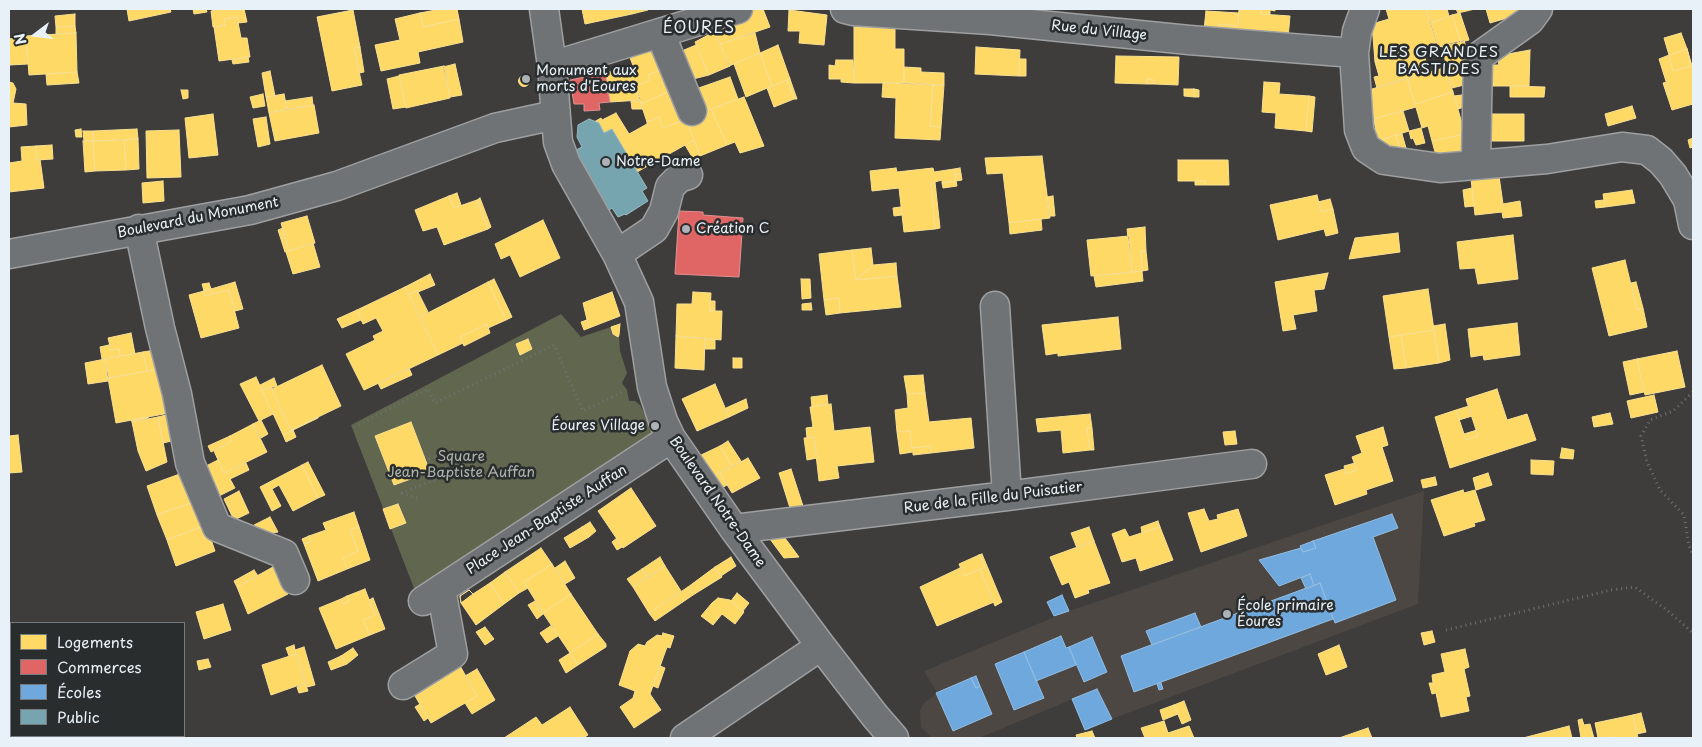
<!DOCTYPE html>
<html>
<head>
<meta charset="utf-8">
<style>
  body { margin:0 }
  #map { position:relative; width:1702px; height:747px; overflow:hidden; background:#3e3d3b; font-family:"Playpen Sans",sans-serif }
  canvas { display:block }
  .frame { position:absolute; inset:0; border:10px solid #e8f1f8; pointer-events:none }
  .legend { position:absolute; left:10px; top:622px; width:175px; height:115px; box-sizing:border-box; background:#2a2d2e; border:1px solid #767b7f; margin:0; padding:6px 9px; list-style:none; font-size:15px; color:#e8f1f8 }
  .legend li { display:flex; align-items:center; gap:10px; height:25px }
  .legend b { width:25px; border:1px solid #767b7f }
  .north { position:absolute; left:10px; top:10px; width:50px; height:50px; -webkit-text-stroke:4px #2a2d2e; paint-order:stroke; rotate:255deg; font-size:14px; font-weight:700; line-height:20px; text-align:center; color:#e8f1f8 }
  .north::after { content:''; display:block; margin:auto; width:18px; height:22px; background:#e8f1f8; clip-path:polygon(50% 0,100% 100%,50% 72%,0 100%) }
</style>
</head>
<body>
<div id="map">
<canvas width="1702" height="747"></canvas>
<div class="frame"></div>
<ul class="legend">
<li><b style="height:14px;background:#ffd966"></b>Logements</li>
<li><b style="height:14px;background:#e06666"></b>Commerces</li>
<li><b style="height:14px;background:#6fa8dc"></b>Écoles</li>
<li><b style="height:14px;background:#76a5af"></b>Public</li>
</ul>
<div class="north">N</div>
</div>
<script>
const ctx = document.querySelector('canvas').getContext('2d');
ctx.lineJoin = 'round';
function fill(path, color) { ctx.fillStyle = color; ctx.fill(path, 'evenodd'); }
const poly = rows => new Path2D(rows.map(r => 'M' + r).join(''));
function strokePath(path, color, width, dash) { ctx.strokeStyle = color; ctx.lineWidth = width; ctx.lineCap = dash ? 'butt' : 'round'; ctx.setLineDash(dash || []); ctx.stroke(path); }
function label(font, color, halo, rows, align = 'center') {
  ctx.font = font + ' "Playpen Sans",sans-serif'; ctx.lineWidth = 5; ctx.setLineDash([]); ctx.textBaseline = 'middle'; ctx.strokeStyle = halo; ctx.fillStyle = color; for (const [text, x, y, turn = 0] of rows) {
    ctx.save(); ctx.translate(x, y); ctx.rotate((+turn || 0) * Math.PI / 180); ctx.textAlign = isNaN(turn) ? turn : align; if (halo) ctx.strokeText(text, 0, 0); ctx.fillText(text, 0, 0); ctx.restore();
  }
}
fill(poly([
  [1424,491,1418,604,1112,719,1097,689,979,738,932,738,921,727,920,711,924,703,937,693,924,671,1069,611]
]), '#4c4742');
fill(poly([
  [561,314,581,337,620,324,619,335,620,351,627,373,622,383,627,390,629,401,635,401,640,405,658,441,417,596,351,425]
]), '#61664f');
const homes = poly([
  [127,9,170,9,171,12,129,21,127,9],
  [193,9,206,9,207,12,194,14,193,9],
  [223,9,244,9,247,22,238,23,237,17,224,19,225,25,213,27,211,11,223,9],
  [441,9,457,9,459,19,423,27,420,13,441,9],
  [582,9,631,9,632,14,585,24,582,9],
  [631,9,648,9,648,10,632,14,631,9],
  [755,9,763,9,770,27,720,44,710,23,755,9],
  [1239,9,1261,9,1261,14,1290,16,1288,38,1218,31,1219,24,1238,26,1239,9],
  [1261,9,1275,9,1275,11,1270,10,1270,15,1261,14,1261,9],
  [1386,9,1426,9,1436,43,1375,62,1372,24,1389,19,1386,9],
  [1426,9,1447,9,1449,16,1431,23,1426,9],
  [1456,9,1475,9,1458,13,1456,9],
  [1486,9,1524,9,1514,16,1490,23,1486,9],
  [353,10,360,47,354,48,362,85,332,91,317,17,353,10],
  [789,10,827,15,824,45,799,43,800,31,788,31,789,10],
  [1206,11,1239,13,1238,26,1219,24,1218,31,1204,30,1206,11],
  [420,13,423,27,459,19,463,42,418,52,420,63,381,71,375,45,400,40,395,19,420,13],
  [1460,13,1469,40,1461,42,1452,15,1460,13],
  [75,14,75,26,56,27,55,16,75,14],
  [1452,15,1461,42,1438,47,1431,23,1452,15],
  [237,17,241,38,247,38,250,57,219,61,214,27,225,25,224,19,237,17],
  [75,26,76,33,56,34,56,27,75,26],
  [854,27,895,28,895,49,904,49,904,83,854,83,854,27],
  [714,32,730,66,709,75,695,42,714,32],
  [76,33,77,72,29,75,26,36,76,33],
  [755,33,760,53,729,66,720,44,755,33],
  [1681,33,1687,49,1669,55,1664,38,1681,33],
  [26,37,28,64,10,65,9,39,26,37],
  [654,39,666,67,648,75,650,80,635,86,628,70,634,68,627,50,654,39],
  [1464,40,1471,69,1447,69,1442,45,1464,40],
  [696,45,709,75,689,80,677,53,696,45],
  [778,45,790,79,772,86,760,53,778,45],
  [360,47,364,72,359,73,354,48,360,47],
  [976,47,1020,50,1019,76,975,74,976,47],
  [1419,48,1425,73,1377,88,1374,77,1379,76,1375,62,1419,48],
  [1419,48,1422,48,1429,72,1425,73,1419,48],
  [1687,49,1693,69,1693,104,1672,110,1667,95,1670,94,1659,59,1669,55,1673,71,1691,66,1687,49],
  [1687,49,1691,66,1673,71,1669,55,1687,49],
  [1530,50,1529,86,1486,86,1487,65,1499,65,1497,56,1530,50],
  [760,53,772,86,746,97,734,64,760,53],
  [1116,56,1179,57,1178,85,1154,84,1154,80,1147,79,1147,84,1115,83,1116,56],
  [248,57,249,62,233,64,232,60,248,57],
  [1020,59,1026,59,1026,76,1019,76,1020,59],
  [836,60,853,60,854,83,841,82,841,79,829,79,829,65,835,66,836,60],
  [455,64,462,95,450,97,443,67,455,64],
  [444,66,450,98,406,108,399,75,444,66],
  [666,67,674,89,641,104,635,86,650,80,648,75,666,67],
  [904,67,921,68,921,72,944,73,944,85,904,83,904,67],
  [629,68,628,70,641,100,610,102,605,73,629,68],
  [1444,68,1453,92,1415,104,1407,78,1444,68],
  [1445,69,1462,69,1464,85,1452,88,1445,69],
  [270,71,275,96,266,97,262,73,270,71],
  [77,72,79,83,47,85,46,74,77,72],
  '518.5 81a5.5 5.5 0 1 1 11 0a5.5 5.5 0 1 1-11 0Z',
  [399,76,406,107,393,109,387,79,399,76],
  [730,77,738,99,703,112,693,90,730,77],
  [1407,78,1416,107,1374,119,1369,90,1407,78],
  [790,79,797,99,794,99,793,96,787,80,790,79],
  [1147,79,1154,80,1154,84,1147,84,1147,79],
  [787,80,794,99,774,107,767,88,787,80],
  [9,82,13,83,16,89,13,103,26,104,27,125,9,127,9,82],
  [1264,82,1280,83,1279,94,1309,96,1306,131,1275,128,1276,113,1262,112,1264,82],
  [1667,82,1670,94,1667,95,1663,83,1667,82],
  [883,83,933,85,930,126,941,127,940,140,895,138,896,98,882,97,883,83],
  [933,85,944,85,941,127,930,126,933,85],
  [1510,86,1545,87,1544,97,1510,97,1510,86],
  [674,89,687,119,663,128,659,117,647,122,641,104,674,89],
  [1184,89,1194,89,1194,97,1184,96,1184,89],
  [1194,89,1199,90,1199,97,1194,97,1194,89],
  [181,90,188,90,188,98,183,99,181,90],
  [1453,92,1465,134,1432,141,1428,126,1422,128,1415,104,1453,92],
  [263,94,265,106,253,108,250,97,263,94],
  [284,94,287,109,269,113,266,97,284,94],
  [1462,95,1464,107,1458,109,1454,96,1462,95],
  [1309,96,1315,97,1312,132,1306,131,1309,96],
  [312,97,313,105,287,109,285,101,312,97],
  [744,97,764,146,740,153,735,142,727,145,711,109,744,97],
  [631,101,640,101,643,109,632,109,631,101],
  [314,105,319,133,275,141,269,113,314,105],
  [1632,106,1636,118,1608,126,1605,114,1632,106],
  [711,109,727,145,700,156,686,119,711,109],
  [1403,111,1409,131,1377,141,1374,119,1403,111],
  [616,113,629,134,647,124,647,122,659,117,663,128,686,119,694,140,637,172,612,129,604,133,599,123,594,122,601,118,602,120,616,113],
  [213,114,218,155,189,158,185,118,213,114],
  [1482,114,1524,114,1524,141,1482,141,1482,114],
  [266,117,270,144,258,147,253,119,266,117],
  [1421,128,1425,143,1416,145,1413,138,1411,139,1409,131,1421,128],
  [81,129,82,137,76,137,75,130,81,129],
  [137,129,138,139,93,141,93,131,137,129],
  [179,130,181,177,147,178,146,131,179,130],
  [83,131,93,131,93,141,84,141,83,131],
  [1402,134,1406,148,1400,150,1396,135,1402,134],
  [1465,134,1467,157,1438,163,1432,141,1465,134],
  [1396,135,1400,150,1378,145,1377,141,1396,135],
  [1693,138,1693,147,1690,148,1688,140,1693,138],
  [138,139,139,169,126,170,124,140,138,139],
  [124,140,126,170,95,171,93,141,124,140],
  [694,140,700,156,694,160,685,145,694,140],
  [83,141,93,141,95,171,85,172,83,141],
  [52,145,53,159,37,160,36,146,52,145],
  [36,146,37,160,40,159,44,188,9,192,9,163,22,161,21,147,36,146],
  [1042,156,1050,218,1009,223,1003,173,987,174,985,158,1042,156],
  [1178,160,1228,160,1229,185,1205,185,1205,181,1178,181,1178,160],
  [896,168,897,172,933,168,934,172,954,169,956,181,942,183,942,180,931,183,935,229,904,232,899,188,872,191,870,171,896,168],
  [960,168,961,174,955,175,954,169,960,168],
  [961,174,962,180,956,181,955,175,961,174],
  [1499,176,1503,204,1520,201,1522,216,1503,218,1502,212,1475,215,1471,179,1499,176],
  [163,181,164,201,143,203,142,183,163,181],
  [956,181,957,186,943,188,942,183,956,181],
  [1195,181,1205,181,1205,185,1195,185,1195,181],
  [935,182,940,228,935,229,931,183,935,182],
  [1472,188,1474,206,1465,207,1463,190,1472,188],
  [1632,190,1635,203,1605,207,1603,194,1632,190],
  [457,193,461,205,454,208,449,196,457,193],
  [1317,195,1321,212,1333,209,1338,233,1326,236,1324,229,1278,240,1270,205,1317,195],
  [449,196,454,208,477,200,488,229,444,245,437,227,423,231,415,210,449,196],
  [1053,196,1055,216,1049,216,1047,197,1053,196],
  [480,198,491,227,488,229,477,200,480,198],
  [1330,199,1333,209,1321,212,1318,202,1330,199],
  [1604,200,1605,207,1596,208,1595,201,1604,200],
  [901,207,902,215,894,216,893,208,901,207],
  [307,216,315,243,289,251,281,223,307,216],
  [1041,219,1042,230,1010,234,1009,223,1041,219],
  [543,220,560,258,520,277,510,255,501,259,495,244,543,220],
  [1145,227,1146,251,1141,251,1142,271,1132,272,1127,229,1145,227],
  [283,228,289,251,285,252,278,230,283,228],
  [1398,233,1400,252,1349,259,1355,238,1398,233],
  [1513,235,1518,279,1478,284,1475,268,1460,269,1457,242,1513,235],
  [1129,236,1132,272,1091,276,1087,240,1129,236],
  [313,243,320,267,293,274,286,252,313,243],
  [871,248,873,265,856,280,852,250,871,248],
  [852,250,856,280,897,276,901,307,840,313,839,298,824,300,819,254,852,250],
  [1141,251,1146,251,1148,270,1142,271,1141,251],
  [1625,260,1637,310,1643,308,1647,327,1609,336,1592,268,1625,260],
  [896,263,897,276,856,280,873,265,896,263],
  [1142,271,1143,281,1096,287,1094,276,1142,271],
  [1328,273,1324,289,1314,290,1317,311,1293,315,1296,329,1283,331,1275,282,1328,273],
  [430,274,435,285,418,292,417,290,409,295,405,287,430,274],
  [494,279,512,317,506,320,488,282,494,279],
  [801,279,810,279,811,298,802,299,801,279],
  [235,282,243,309,235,311,229,290,213,294,211,289,235,282],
  [488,282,506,320,488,328,487,324,460,337,463,343,438,355,420,317,488,282],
  [1636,282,1643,308,1637,310,1631,283,1636,282],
  [209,283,211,289,204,291,202,284,209,283],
  [405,287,438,355,364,390,346,354,375,340,373,336,383,331,376,318,363,324,357,310,405,287],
  [211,289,213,294,205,296,204,291,211,289],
  [1428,289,1434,330,1389,337,1383,296,1428,289],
  [229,290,239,328,201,338,189,295,204,291,205,296,229,290],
  [417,290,428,312,420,317,409,295,417,290],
  [612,292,620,316,589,328,583,303,612,292],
  [693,292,711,293,710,311,722,311,721,340,676,336,677,304,692,304,693,292],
  [839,298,840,313,826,315,824,300,839,298],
  [710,301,715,301,715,311,710,311,710,301],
  [811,303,812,310,802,310,802,304,811,303],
  [357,310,361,320,342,328,337,319,357,310],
  [1118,317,1121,349,1058,356,1058,353,1046,355,1042,325,1118,317],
  [587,320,589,328,584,330,581,322,587,320],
  [1517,323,1520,355,1484,360,1483,355,1471,357,1468,329,1517,323],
  [487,324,490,333,464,346,460,337,487,324],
  [620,324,619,335,618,337,613,334,611,327,620,324],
  [1445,324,1450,360,1439,363,1433,326,1445,324],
  [1434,330,1439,363,1406,368,1401,335,1434,330],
  [131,333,135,354,120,356,119,349,111,350,108,338,131,333],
  [1401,335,1406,368,1394,369,1389,337,1401,335],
  [676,336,705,338,704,370,675,368,676,336],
  [528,339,532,349,520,355,516,344,528,339],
  [705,339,715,340,715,349,705,349,705,339],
  [109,345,111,350,119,349,120,356,102,359,100,347,109,345],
  [161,349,164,368,147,371,143,352,161,349],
  [1677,351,1685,387,1645,395,1637,359,1677,351],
  [143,352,147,371,109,378,105,359,143,352],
  [733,358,742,358,742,368,733,368,733,358],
  [105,359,108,381,88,384,85,363,105,359],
  [1637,359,1644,392,1630,395,1623,362,1637,359],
  [322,365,341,406,291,430,272,389,322,365],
  [164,368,169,413,116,423,108,378,164,368],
  [409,368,412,375,381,389,378,383,409,368],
  [923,375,925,393,907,394,904,376,923,375],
  [256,377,273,414,259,421,240,384,256,377],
  [274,378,277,386,262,390,260,385,274,378],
  [715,384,729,417,697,431,682,399,715,384],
  [271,387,291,431,283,435,262,390,271,387],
  [1497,389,1507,420,1527,414,1536,440,1450,468,1435,417,1456,410,1466,440,1478,436,1466,399,1497,389],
  [925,393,929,422,971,418,974,448,931,453,930,446,912,448,910,431,897,432,895,410,908,408,907,394,925,393],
  [827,395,828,404,812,407,811,397,827,395],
  [1654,395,1658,412,1631,418,1627,401,1654,395],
  [746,399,748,408,729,417,726,408,746,399],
  [831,404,834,431,870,427,874,462,837,466,839,478,819,481,814,437,807,438,806,428,813,427,810,407,831,404],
  [1469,406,1472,416,1459,420,1456,410,1469,406],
  [1610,413,1613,424,1594,427,1592,417,1610,413],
  [170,414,176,440,163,443,158,417,170,414],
  [1090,414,1092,428,1087,428,1090,450,1063,453,1061,430,1038,432,1036,419,1090,414],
  [148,417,148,418,132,422,131,420,148,417],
  [158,417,167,462,146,471,138,451,132,422,158,417],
  [318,417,318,418,291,431,291,430,318,417],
  [261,420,268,434,261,438,253,424,261,420],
  [411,422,430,472,394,485,375,436,411,422],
  [253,424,267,452,224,473,214,451,232,441,230,436,253,424],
  [1383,427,1388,445,1382,447,1393,481,1366,490,1367,494,1335,505,1325,475,1344,469,1346,474,1357,470,1352,457,1362,453,1356,436,1383,427],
  [1087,428,1092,428,1094,450,1090,450,1087,428],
  [293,430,296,437,286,442,283,435,293,430],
  [1477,430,1478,436,1466,440,1464,434,1477,430],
  [910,431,912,448,930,446,931,453,913,455,913,452,900,454,897,432,910,431],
  [1235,431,1237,444,1225,445,1223,432,1235,431],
  [18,435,22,472,9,473,9,436,18,435],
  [230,436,232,441,211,452,208,446,230,436],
  [814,437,817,458,807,460,804,438,814,437],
  [728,441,741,461,732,466,720,446,728,441],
  [720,446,732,466,712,477,699,456,720,446],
  [1562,448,1574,450,1573,459,1560,458,1562,448],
  [748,458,760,478,732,493,720,473,748,458],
  [218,460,224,473,246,463,249,470,230,479,235,488,213,499,202,468,218,460],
  [1531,460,1554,461,1553,475,1531,474,1531,460],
  [308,462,325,495,318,498,302,465,308,462],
  [1355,463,1357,470,1346,474,1344,466,1355,463],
  [302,465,318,498,293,511,279,485,272,489,281,506,272,511,260,487,302,465],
  [791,469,803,506,790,508,779,473,791,469],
  [185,472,196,501,157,515,147,486,185,472],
  [720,473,727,485,720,489,712,477,720,473],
  [1488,473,1492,485,1476,490,1473,478,1488,473],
  [1435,477,1437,485,1423,488,1421,480,1435,477],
  [631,488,656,526,623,548,598,511,631,488],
  [1463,490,1464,493,1475,490,1485,520,1474,523,1475,526,1444,536,1431,500,1463,490],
  [239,491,249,513,234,520,224,499,239,491],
  [196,501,206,525,167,540,157,515,196,501],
  [398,504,406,523,390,529,383,509,398,504],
  [1204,509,1209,521,1218,519,1217,515,1238,509,1247,536,1201,552,1188,513,1204,509],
  [354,512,359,527,350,530,358,551,343,558,347,569,318,581,304,544,311,542,309,536,326,530,323,523,354,512],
  [270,517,278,532,259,535,254,525,270,517],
  [1158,521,1160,527,1142,533,1141,527,1158,521],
  [590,522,596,531,589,537,582,527,590,522],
  [206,525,215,551,176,566,167,540,206,525],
  [359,527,370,560,347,569,343,558,358,551,350,530,359,527],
  [582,527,589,537,570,548,564,538,582,527],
  [1089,527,1094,541,1077,548,1071,533,1089,527],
  [1160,527,1173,560,1140,571,1136,558,1122,562,1112,534,1125,529,1129,537,1160,527],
  [782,534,799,557,784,558,767,535,782,534],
  [309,536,311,542,304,544,302,539,309,536],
  [617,538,622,547,617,550,612,542,617,538],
  [1094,541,1110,583,1088,590,1089,593,1075,598,1069,582,1062,585,1050,557,1094,541],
  [541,548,552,564,524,582,528,588,519,593,505,572,541,548],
  [982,554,1002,602,995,606,980,569,985,567,979,555,982,554],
  [979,555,985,567,964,576,959,564,979,555],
  [660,557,665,566,647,577,642,569,660,557],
  [731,557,736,566,721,576,715,567,731,557],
  [565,561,575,578,565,584,555,568,565,561],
  [552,564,571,594,543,613,524,582,552,564],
  [665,566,681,591,649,613,633,587,665,566],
  [273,567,288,594,248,614,237,587,273,567],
  [715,567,722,577,693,595,688,587,715,567],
  [960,568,964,576,980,569,994,602,937,626,920,587,960,568],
  [642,569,647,577,633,587,627,579,642,569],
  [254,570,258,576,237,587,234,581,254,570],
  [505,572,519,593,504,604,490,583,505,572],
  [490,583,504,604,476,625,461,603,460,596,469,590,473,594,490,583],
  [688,587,693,595,655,621,649,613,688,587],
  [365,589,375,615,363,620,370,635,336,649,319,608,341,599,343,604,349,601,347,596,365,589],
  [469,590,473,594,461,603,460,596,469,590],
  [737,593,749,603,743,611,731,601,737,593],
  [571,594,598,634,570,653,543,613,571,594],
  [347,596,349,601,343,604,341,599,347,596],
  [373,598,385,629,370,635,363,620,375,615,369,600,373,598],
  [718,598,730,600,744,612,735,624,722,614,713,625,701,616,712,603,718,598],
  [535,601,543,614,537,619,528,605,535,601],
  [223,604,231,630,204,639,196,612,223,604],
  [552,625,558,636,547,643,540,633,552,625],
  [485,627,494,639,485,645,476,632,485,627],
  [1432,631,1435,642,1424,645,1421,633,1432,631],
  [663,633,674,636,670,648,667,647,650,694,661,710,634,728,620,707,633,698,635,691,619,685,630,651,638,644,645,646,647,642,657,635,662,636,663,633],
  [598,634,606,644,606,647,578,665,570,653,598,634],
  [294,645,296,654,289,656,286,648,294,645],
  [1339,645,1347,667,1326,675,1318,654,1339,645],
  [304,647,315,685,307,687,295,650,304,647],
  [353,648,358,655,347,664,341,656,353,648],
  [1465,649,1469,667,1464,669,1470,696,1466,697,1469,711,1441,717,1436,693,1432,694,1429,683,1433,683,1432,675,1445,672,1441,654,1465,649],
  [570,653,578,665,566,673,559,660,570,653],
  [296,654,305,683,271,695,262,665,296,654],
  [341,656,347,664,331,670,328,662,341,656],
  [208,659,211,667,199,670,197,661,208,659],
  [459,664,477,696,431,723,415,696,444,678,441,673,459,664],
  [660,666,665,668,658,688,653,686,660,666],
  [477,669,495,700,472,714,465,703,477,696,465,676,477,669],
  [305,683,308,691,299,693,297,687,305,683],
  [1184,701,1191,720,1182,724,1174,705,1184,701],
  [420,704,428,718,424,721,415,707,420,704],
  [1174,705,1178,714,1163,720,1160,710,1174,705],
  [570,707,588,735,583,738,504,738,536,717,542,725,570,707],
  [1641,713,1646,732,1637,734,1633,715,1641,713],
  [1633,715,1638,738,1612,738,1611,737,1598,738,1595,723,1633,715],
  [1582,719,1584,725,1590,724,1594,738,1581,738,1578,720,1582,719],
  [1164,721,1168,733,1189,726,1194,738,1145,738,1141,728,1164,721],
  [1569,726,1572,738,1523,738,1569,726],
  [1368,728,1372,738,1339,738,1368,728],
  [1092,731,1095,738,1077,738,1076,735,1092,731],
  [106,736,125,736,118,738,107,738,106,736],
  [125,736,149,736,150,738,118,738,125,736]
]);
fill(homes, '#ffd966');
strokePath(homes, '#f8e092', 1);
const shops = poly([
  [605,73,610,102,599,103,600,110,584,111,584,104,574,104,570,80,605,73],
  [679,211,703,212,703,215,743,218,739,277,675,274,679,211]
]);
fill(shops, '#e06666');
strokePath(shops, '#e29092', 1);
const schools = poly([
  [1392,514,1398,528,1373,537,1396,600,1335,623,1320,583,1314,586,1310,574,1279,586,1259,560,1301,548,1303,552,1316,548,1313,541,1392,514],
  [1313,541,1316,548,1303,552,1300,546,1313,541],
  [1310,574,1314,586,1306,589,1301,578,1310,574],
  [1320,583,1333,619,1134,692,1121,656,1320,583],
  [1062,595,1069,611,1054,616,1047,602,1062,595],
  [1195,613,1201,627,1152,645,1146,631,1195,613],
  [1061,636,1066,648,1069,647,1076,665,1036,681,1024,652,1061,636],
  [1092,637,1107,672,1084,682,1069,647,1092,637],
  [1024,652,1044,698,1014,710,995,664,1024,652],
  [976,676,980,686,976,688,971,678,976,676],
  [971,678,976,688,980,686,992,714,953,731,936,693,971,678],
  [1161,683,1163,689,1159,690,1157,684,1161,683],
  [1097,689,1112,719,1085,730,1072,699,1097,689]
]);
fill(schools, '#6fa8dc');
strokePath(schools, '#93bee4', 1);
const public = poly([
  [589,119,599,123,604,133,612,129,647,188,642,191,648,201,626,215,625,214,618,217,612,208,608,211,574,151,582,147,577,137,578,125,589,119]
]);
fill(public, '#76a5af');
strokePath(public, '#98bcc5', 1);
const minor = poly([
  [544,9,552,66,558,142,566,164,617,254,639,302,652,387,663,421,671,438,734,529,821,646,875,716,894,738],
  [845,9,853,11,990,20,1189,40,1354,53],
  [1365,9,1357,31,1354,53,1359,130,1366,148,1384,160,1440,168,1547,159,1622,147,1647,150,1661,161,1673,175,1688,200,1693,225],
  [660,33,692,111],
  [552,66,738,9],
  [1476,164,1478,57,1530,20,1538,9],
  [139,229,160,328,177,394,190,463,217,527,284,554,295,580],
  [9,254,250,210,337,186,495,128,555,115],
  [617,254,654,229,664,211,670,187,679,178,688,175],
  [995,306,1007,496],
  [734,529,1007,496,1252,464],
  [423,601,671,438],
  [403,685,453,654,441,589],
  [685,738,821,646]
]);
strokePath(minor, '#9e9fa0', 31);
strokePath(poly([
  [1693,392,1673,411,1650,420,1641,436,1647,462,1660,490,1684,515,1689,546,1693,555],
  [354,427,428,389,435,403,554,345,583,411,625,391],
  [417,498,402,493,437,479,429,459,453,449],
  [1446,630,1611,590,1635,587,1668,611,1693,633]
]), '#707272', 3, [1, 4]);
strokePath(minor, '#6f7375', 28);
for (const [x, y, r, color] of [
  [526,79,5,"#acb2b6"],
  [606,162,5,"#acb2b6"],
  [686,229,5,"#acb2b6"],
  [655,426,5,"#acb2b6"],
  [1227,614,5,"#acb2b6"]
]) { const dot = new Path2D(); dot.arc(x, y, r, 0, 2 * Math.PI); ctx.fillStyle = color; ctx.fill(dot); strokePath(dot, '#2a2d2e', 2); }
label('14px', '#e8f1f8', '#2a2d2e', [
  ["Rue du Village",1099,31,6],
  ["Boulevard du Monument",198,218,-11],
  ["Rue de la Fille du Puisatier",993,498,-7],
  ["Boulevard Notre-Dame",717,502,55],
  ["Place Jean-Baptiste Auffan",547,520,-33]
]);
label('14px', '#e8f1f8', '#2a2d2e', [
  ["Monument aux",536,71],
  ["morts d'Eoures",536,87],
  ["Notre-Dame",616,162],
  ["Création C",696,229],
  ["Éoures Village",645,426,"right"],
  ["École primaire",1237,606],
  ["Éoures",1237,622]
], 'left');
label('14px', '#aeb5ad', '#2a2d2e', [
  ["Square",461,457],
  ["Jean-Baptiste Auffan",461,473]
]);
ctx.letterSpacing = '1px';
label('15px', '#e8f1f8', '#2a2d2e', [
  ["LES GRANDES",1439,53],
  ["BASTIDES",1439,70]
]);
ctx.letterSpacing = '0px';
ctx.letterSpacing = '1px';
label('16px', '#e8f1f8', '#2a2d2e', [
  ["ÉOURES",699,29]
]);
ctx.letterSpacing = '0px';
</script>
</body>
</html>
